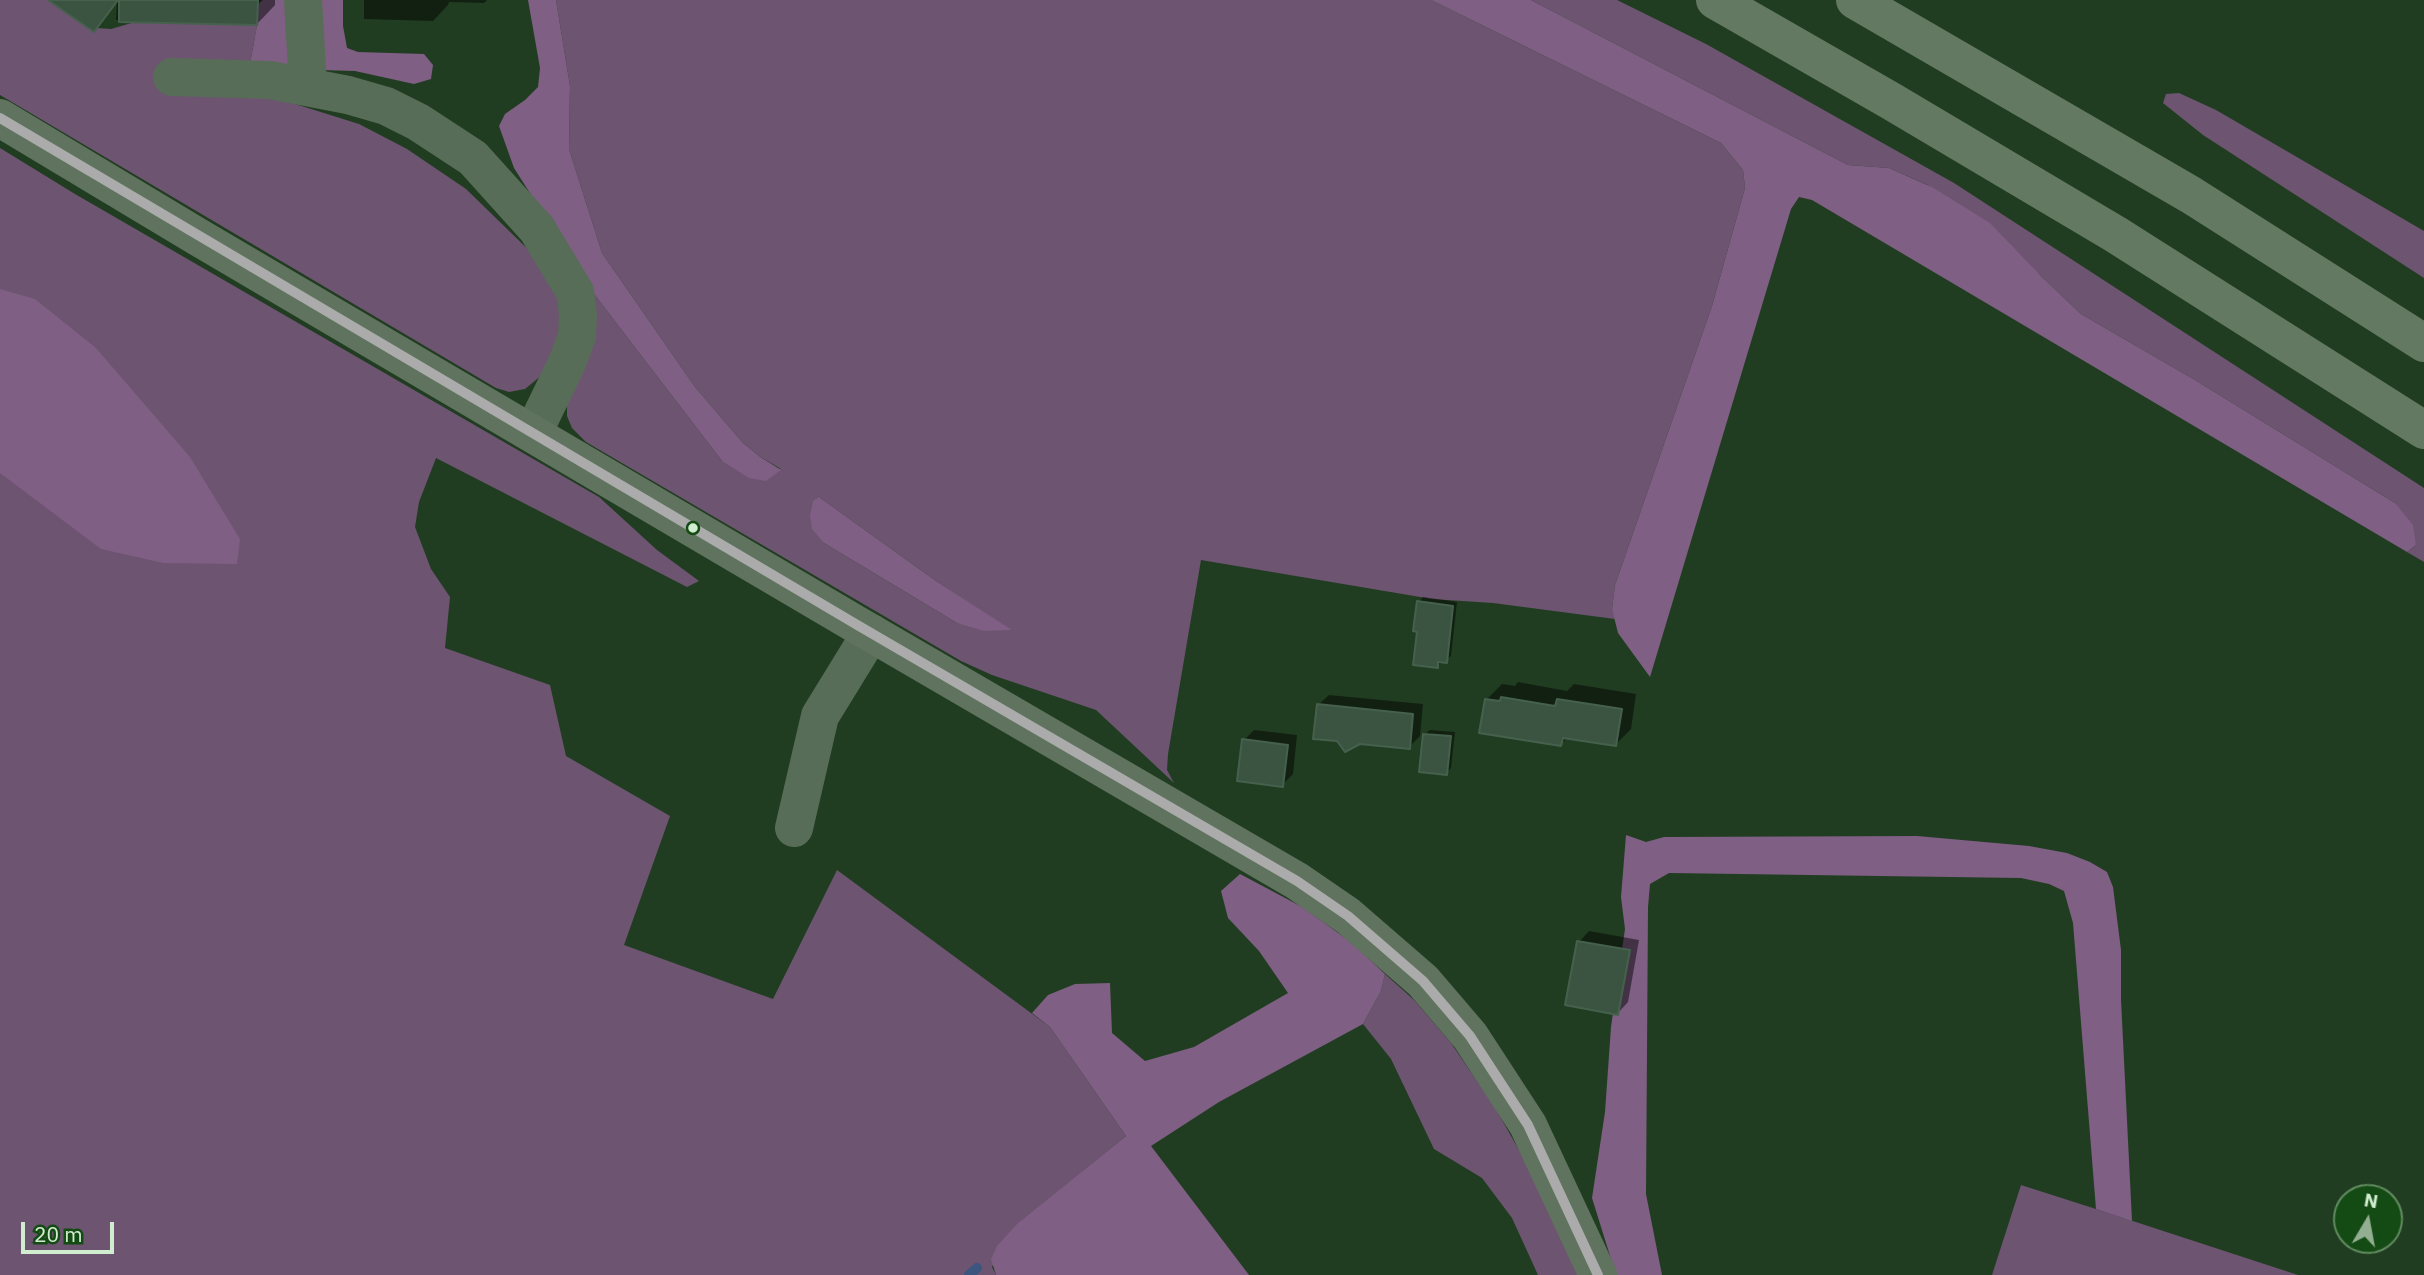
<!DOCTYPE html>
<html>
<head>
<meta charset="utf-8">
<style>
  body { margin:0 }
  #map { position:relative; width:2424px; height:1275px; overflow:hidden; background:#213d21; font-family:"IBM Plex Sans",sans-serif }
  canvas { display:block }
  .north { position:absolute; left:2333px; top:1184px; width:70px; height:70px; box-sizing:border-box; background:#144a14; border:2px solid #608b5f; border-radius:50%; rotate:10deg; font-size:19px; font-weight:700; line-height:28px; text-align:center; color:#d1edcf }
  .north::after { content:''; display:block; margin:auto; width:24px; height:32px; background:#93af92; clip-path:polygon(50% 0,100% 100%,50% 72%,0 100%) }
  .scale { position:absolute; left:21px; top:1222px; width:93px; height:32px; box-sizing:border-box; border:4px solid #d1edcf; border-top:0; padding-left:9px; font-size:21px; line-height:24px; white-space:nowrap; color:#d1edcf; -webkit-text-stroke:5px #144a14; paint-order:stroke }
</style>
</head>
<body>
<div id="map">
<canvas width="2424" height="1275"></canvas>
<div class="north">N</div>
<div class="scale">20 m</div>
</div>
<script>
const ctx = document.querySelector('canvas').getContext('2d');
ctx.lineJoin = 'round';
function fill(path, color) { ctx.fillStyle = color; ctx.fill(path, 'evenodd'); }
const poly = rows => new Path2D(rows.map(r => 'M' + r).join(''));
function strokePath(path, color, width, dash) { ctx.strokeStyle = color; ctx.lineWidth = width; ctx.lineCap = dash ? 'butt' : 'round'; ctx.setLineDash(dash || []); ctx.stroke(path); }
fill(poly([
  [0,0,64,0,59,8,94,32,97,28,111,29,135,22,257,25,250,64,276,98,359,124,407,149,466,189,540,261,560,294,564,327,542,375,525,389,509,392,496,388,0,95],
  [556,0,1431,0,1721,143,1743,170,1745,188,1712,306,1615,585,1612,609,1615,619,1493,603,1432,599,1201,560,1168,754,1167,770,1174,783,1096,710,992,675,961,661,586,442,572,428,567,416,567,400,594,294,722,461,781,469,759,456,743,443,695,387,602,253,569,149,570,86],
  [819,497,936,581,1010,630,957,623,824,543],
  [1531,0,1617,0,1706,44,1954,183,2424,488,2424,562,2407,552,2416,545,2395,503,2195,380,2081,314,2040,275,1928,185,1889,168,1848,165],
  [2179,93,2216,110,2424,231,2424,278,2203,135,2163,103,2166,94],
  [0,148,75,194,599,497,657,550,699,581,687,587,436,458,419,502,415,527,431,569,450,597,445,648,550,685,566,756,670,816,624,945,773,999,837,870,1050,1027,1126,1136,1017,1225,992,1267,996,1275,0,1275],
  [1385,974,1414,1000,1451,1043,1494,1106,1536,1180,1578,1275,1538,1275,1512,1218,1482,1178,1434,1149,1391,1059,1363,1024,1381,991],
  [2021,1185,2096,1209,2298,1275,1992,1275]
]), '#6d5470');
fill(poly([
  [263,0,343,0,343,26,347,48,358,52,424,54,433,65,431,79,414,84,355,71,287,69,250,64,257,25,258,4],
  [528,0,556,0,570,86,569,149,602,253,695,387,743,443,759,456,781,470,766,481,749,478,722,461,594,294,514,168,499,126,505,114,525,100,538,87,540,68],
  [1431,0,1531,0,1848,165,1889,168,1932,187,1990,223,2040,275,2081,314,2195,380,2395,503,2413,525,2416,545,2407,552,1812,200,1799,197,1791,209,1650,677,1618,633,1612,609,1615,585,1712,306,1745,188,1743,170,1721,143],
  [0,289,35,299,96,348,190,457,240,539,237,564,163,563,101,549,0,473],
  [819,497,936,581,1012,630,984,631,957,623,824,543,812,529,810,516,813,501],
  [1626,835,1646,842,1664,837,1917,836,2029,846,2067,853,2090,862,2107,872,2113,887,2121,950,2121,1000,2132,1221,2096,1209,2073,923,2064,891,2049,884,2021,878,1669,873,1650,884,1648,907,1646,1194,1662,1275,1616,1275,1592,1198,1605,1112,1611,1027,1625,929,1621,897],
  [1240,874,1304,908,1352,943,1385,974,1381,991,1363,1024,1219,1102,1151,1146,1249,1275,996,1275,991,1259,997,1246,1017,1224,1126,1136,1050,1027,1032,1013,1048,995,1075,984,1110,983,1112,1033,1145,1061,1194,1047,1288,993,1259,951,1228,918,1221,891]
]), '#7f5f84');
fill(poly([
  [117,0,275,0,275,5,257,24,116,20],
  [364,0,487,0,484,3,449,2,448,5,433,21,364,19],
  [1423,597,1457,602,1451,656,1437,666,1419,630,1419,602],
  [1518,682,1567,691,1574,684,1636,694,1631,729,1615,745,1568,737,1561,744,1487,699,1502,684,1515,686],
  [1329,695,1423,704,1420,736,1409,747,1318,705],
  [1254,730,1297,735,1293,774,1282,785,1244,740],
  [1430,730,1455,732,1451,768,1446,773,1425,734],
  [1589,931,1639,940,1628,1002,1618,1013,1579,942]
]), '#0007');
strokePath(poly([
  [969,1275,977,1268]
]), '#3c567f', 10);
const building = poly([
  [48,0,118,0,94,32,48,0],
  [119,0,258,0,257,25,119,22,119,0],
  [1417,601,1453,606,1447,663,1438,662,1438,668,1413,665,1417,632,1413,631,1417,601],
  [1501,697,1555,706,1557,699,1622,709,1616,746,1563,738,1561,746,1479,733,1485,699,1500,701,1501,697],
  [1317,704,1413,714,1410,749,1360,744,1345,752,1337,741,1313,739,1317,704],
  [1423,734,1451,736,1447,775,1419,772,1423,734],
  [1242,739,1288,745,1283,787,1237,781,1242,739],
  [1577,941,1630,950,1618,1015,1565,1005,1577,941]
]);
fill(building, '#3a5441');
strokePath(building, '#45614e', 2);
strokePath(poly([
  [303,0,308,86],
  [172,77,270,80,348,95,386,106,418,122,473,158,537,229,575,292,578,314,577,336,567,363,533,433],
  [794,828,820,716,871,633]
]), '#586d57', 38);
strokePath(poly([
  [0,118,198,237,859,626,1297,881,1348,916,1423,981,1470,1036,1528,1125,1598,1275]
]), '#5f735e', 38);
strokePath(poly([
  [1715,0,1891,101,2115,234,2424,430],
  [1855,0,2191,195,2424,343]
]), '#647962', 38);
strokePath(poly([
  [0,118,859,626,1297,881,1348,916,1423,981,1470,1036,1528,1125,1598,1275]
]), '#ababac', 10);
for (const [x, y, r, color] of [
  [693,528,6,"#d1edcf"]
]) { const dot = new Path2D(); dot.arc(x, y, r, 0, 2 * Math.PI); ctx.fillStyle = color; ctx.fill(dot); strokePath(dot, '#144a14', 2.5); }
</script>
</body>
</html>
